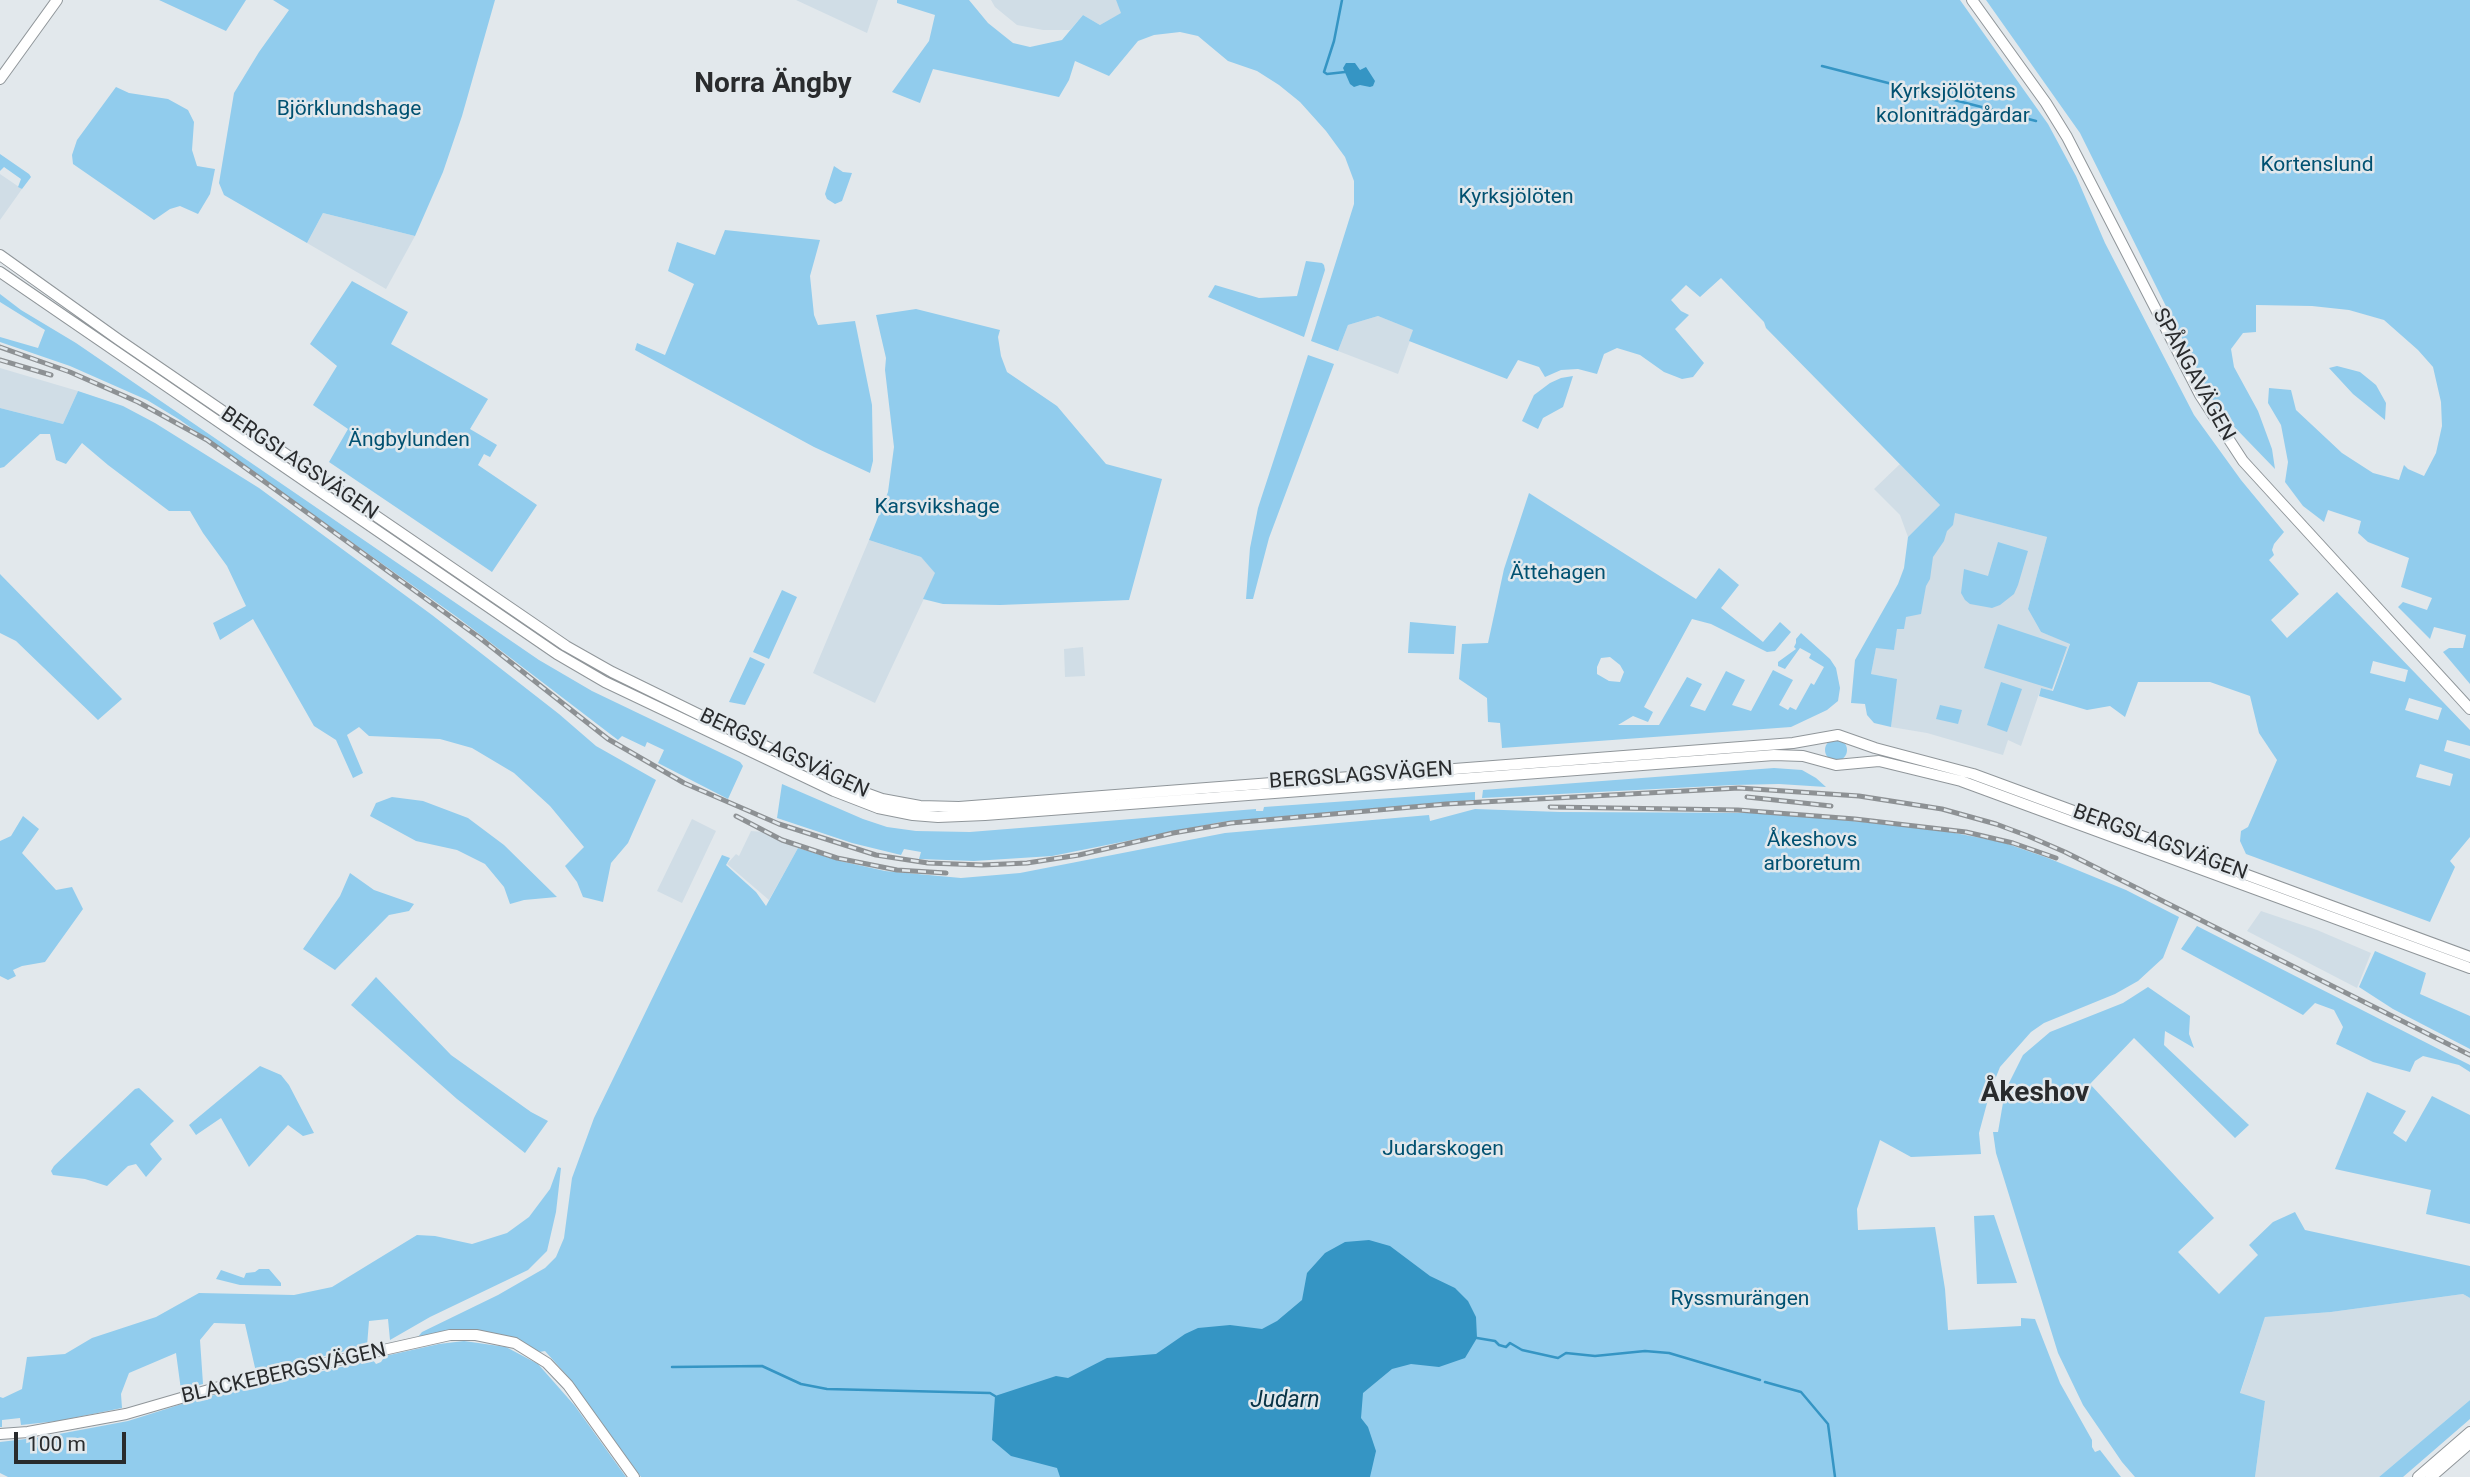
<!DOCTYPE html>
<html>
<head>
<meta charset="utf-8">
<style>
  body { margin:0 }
  #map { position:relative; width:2470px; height:1477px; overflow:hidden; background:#e2e8ec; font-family:Roboto,sans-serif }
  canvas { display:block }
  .scale { position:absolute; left:14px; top:1432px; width:112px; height:32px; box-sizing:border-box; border:4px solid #292b2d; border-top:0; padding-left:9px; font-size:21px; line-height:24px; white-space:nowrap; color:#292b2d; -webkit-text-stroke:5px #e2e8ec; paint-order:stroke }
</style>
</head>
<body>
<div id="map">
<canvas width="2470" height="1477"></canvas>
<div class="scale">100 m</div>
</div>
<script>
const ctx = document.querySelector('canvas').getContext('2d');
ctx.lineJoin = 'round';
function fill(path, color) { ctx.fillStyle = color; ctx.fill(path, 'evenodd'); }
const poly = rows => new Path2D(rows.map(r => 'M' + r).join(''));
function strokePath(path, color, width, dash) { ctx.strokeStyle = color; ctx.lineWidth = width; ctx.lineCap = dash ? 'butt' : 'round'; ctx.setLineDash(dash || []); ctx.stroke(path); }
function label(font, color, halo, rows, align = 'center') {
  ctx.font = font + ' Roboto,sans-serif'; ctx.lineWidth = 5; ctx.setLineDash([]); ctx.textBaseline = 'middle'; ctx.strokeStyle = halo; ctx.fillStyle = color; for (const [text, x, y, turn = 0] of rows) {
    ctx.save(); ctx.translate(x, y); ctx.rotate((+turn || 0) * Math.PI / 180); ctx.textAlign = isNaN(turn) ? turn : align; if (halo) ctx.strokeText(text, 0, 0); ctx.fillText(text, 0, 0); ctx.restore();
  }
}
fill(poly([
  [796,0,878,0,867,33],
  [991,0,1116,0,1122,13,1100,25,1083,15,1070,30,1043,30,1017,25,995,7],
  [0,174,22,189,0,220],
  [323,213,415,236,386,289,307,243],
  [1378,316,1414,330,1398,374,1338,351,1348,325],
  [0,368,78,391,63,424,0,408],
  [1900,464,1940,505,1908,537,1900,515,1874,489],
  [1945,510,2047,537,2028,609,2041,632,2070,643,2052,691,2041,688,2021,746,2008,740,2003,755,1927,733,1891,727,1896,679,1871,674,1876,647,1894,649,1897,628],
  [869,540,921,557,936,573,875,703,813,673],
  [1083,647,1085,676,1065,677,1064,649],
  [692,819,716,831,682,903,657,891],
  [751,831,763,832,798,848,769,900,727,864,736,854,739,856],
  [2261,911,2317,930,2371,953,2357,988,2247,931],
  [2463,1294,2470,1298,2470,1400,2379,1477,2255,1477,2265,1401,2240,1394,2265,1317,2331,1312]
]), '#d0dde6');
fill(poly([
  [159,0,246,0,226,31],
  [273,0,495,0,462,116,443,172,415,236,323,213,307,243,224,195,219,183,234,93,259,52,289,10],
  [897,0,969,0,988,23,1013,43,1030,47,1062,40,1083,15,1100,25,1121,13,1116,0,1960,0,2048,124,2076,176,2105,243,2194,415,2241,480,2284,532,2274,544,2272,550,2274,555,2269,560,2299,594,2271,620,2287,638,2337,592,2470,730,2470,746,2447,740,2444,751,2470,759,2470,837,2450,861,2455,867,2430,922,2246,854,2240,841,2241,831,2248,827,2277,760,2259,733,2250,696,2210,682,2138,682,2125,717,2110,706,2087,710,2039,696,2041,688,2053,691,2070,644,2041,632,2028,609,2047,537,1955,513,1953,525,1947,531,1944,541,1933,557,1930,579,1926,586,1921,614,1906,617,1904,629,1897,629,1894,650,1876,648,1871,674,1897,679,1891,727,1874,723,1867,715,1865,704,1851,703,1855,660,1898,584,1904,568,1908,537,1940,505,1766,328,1764,322,1721,278,1700,297,1686,285,1671,300,1681,311,1689,315,1675,329,1704,363,1693,377,1682,379,1664,372,1640,355,1617,348,1604,354,1597,374,1578,369,1561,370,1545,377,1539,367,1518,360,1507,379,1409,341,1413,330,1378,316,1348,325,1338,351,1311,341,1354,204,1354,181,1345,157,1326,131,1300,102,1279,85,1257,71,1228,61,1198,36,1180,32,1154,35,1138,41,1109,76,1075,61,1069,80,1059,97,933,69,920,103,892,92,929,41,935,15,897,3],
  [2373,661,2408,670,2405,682,2370,673],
  [2409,698,2442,708,2438,720,2405,710],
  [2420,764,2453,774,2450,786,2416,777],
  [1986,0,2470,0,2470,684,2443,652,2449,648,2463,648,2466,635,2434,627,2430,639,2398,607,2403,602,2427,610,2432,598,2401,587,2409,558,2368,542,2358,533,2361,521,2328,510,2324,522,2303,506,2285,482,2288,462,2281,425,2268,403,2269,388,2291,390,2296,410,2342,453,2373,473,2399,480,2404,465,2408,469,2424,476,2436,453,2442,426,2441,402,2433,367,2418,350,2384,320,2349,310,2312,306,2256,305,2256,332,2243,333,2231,349,2234,367,2258,411,2272,449,2275,469,2217,409,2080,133],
  [116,87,129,93,168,99,188,110,194,122,192,150,197,166,215,169,210,194,198,214,180,206,170,209,154,220,73,164,72,155,77,140],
  [0,154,29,174,31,177,22,189,18,187,21,179,4,167,0,171],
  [834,166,843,172,852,173,842,201,835,204,827,199,825,194],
  [725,230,820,240,810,276,814,315,818,325,855,321,872,405,873,461,870,473,814,447,635,350,637,343,665,355,694,284,668,271,677,242,715,255],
  [1306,261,1322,263,1324,265,1325,270,1304,337,1208,297,1215,285,1259,298,1297,296],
  [352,281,408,312,391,344,488,399,470,429,497,445,490,457,484,454,478,465,537,505,492,572,329,462,348,429,313,405,337,366,310,344],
  [0,294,21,310,76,343,539,660,592,691,740,762,743,766,728,799,658,763,664,750,647,742,645,747,622,736,618,740,457,617,180,420,147,400,70,366,0,342,0,337,38,348,45,330,0,302],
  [916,309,1000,330,998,337,1001,356,1007,372,1057,406,1106,464,1162,479,1129,600,1000,605,943,604,923,599,935,573,921,557,869,540,888,492,894,447,885,370,886,358,876,315],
  [1308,355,1334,364,1269,538,1253,599,1246,599,1250,548,1258,508],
  [2337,366,2360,372,2376,385,2386,403,2385,420,2353,394,2329,368],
  [1573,376,1563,407,1543,418,1538,429,1522,421,1534,395,1550,383,1561,378],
  [78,391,123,406,155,423,259,488,432,615,559,714,596,746,656,780,628,843,611,863,603,902,583,897,577,882,565,866,584,847,550,806,514,773,472,748,440,739,369,736,359,727,347,735,363,773,353,778,336,740,314,726,253,619,220,640,213,623,246,606,227,566,203,533,190,511,169,511,108,465,82,443,66,464,56,460,50,434,40,434,4,467,0,468,0,408,63,424],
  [1529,493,1696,599,1719,568,1739,585,1721,608,1763,642,1780,622,1791,632,1775,651,1767,652,1711,624,1692,619,1644,707,1653,712,1648,722,1633,716,1618,725,1659,725,1687,677,1702,684,1690,706,1705,711,1726,671,1745,680,1732,705,1751,711,1773,670,1793,680,1779,705,1788,710,1790,707,1796,710,1811,683,1814,685,1824,667,1809,658,1811,654,1800,648,1785,669,1778,666,1778,662,1796,649,1794,647,1796,643,1796,639,1801,633,1830,659,1836,668,1840,688,1838,701,1827,710,1791,727,1502,748,1500,723,1488,722,1487,698,1459,679,1462,644,1488,643,1504,569],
  [1610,657,1620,665,1624,672,1620,682,1609,681,1597,674,1597,667,1601,658],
  [1998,542,2028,551,2018,585,2014,594,2000,605,1992,608,1970,604,1965,600,1961,593,1964,569,1988,576],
  [0,574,122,699,98,720,16,641,0,633],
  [782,590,797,597,769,659,753,652],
  [1410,622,1456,626,1454,654,1408,653],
  [1998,624,2067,647,2052,689,1984,668],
  [750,657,765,664,745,705,729,702],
  [2001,682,2022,689,2007,732,1987,725],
  [1940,705,1962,710,1958,724,1936,719],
  '1825 750a11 11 0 1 1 22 0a11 11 0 1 1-22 0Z',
  [1774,768,1802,770,1816,778,1826,787,1779,784,1733,785,1482,798,1483,790],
  [782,784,863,819,887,827,916,831,970,832,1256,809,1256,811,1263,811,1264,807,1475,792,1475,800,1221,822,1052,856,974,861,919,859,921,852,904,849,901,855,852,843,777,818],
  [392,797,423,801,468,818,504,845,557,897,524,900,510,904,504,887,485,864,457,850,416,841,370,816,376,803],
  [1475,809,1560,812,1772,813,1934,829,2002,842,2048,858,2126,890,2179,917,2163,958,2138,981,2115,994,2044,1023,2031,1032,2000,1067,1990,1092,1979,1133,1981,1154,1911,1157,1880,1140,1857,1209,1858,1230,1935,1227,1945,1289,1948,1330,2021,1326,2021,1318,2035,1319,2060,1383,2092,1440,2092,1447,2095,1452,2100,1450,2121,1477,641,1477,570,1379,545,1351,539,1352,516,1339,483,1331,466,1330,417,1338,422,1332,498,1295,545,1268,556,1257,564,1238,572,1178,594,1118,722,855,730,858,726,865,756,892,766,906,798,848,840,861,885,871,961,878,1020,873,1225,833,1429,815,1430,821],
  [23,816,39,829,22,853,56,890,72,887,83,909,45,962,22,966,13,970,16,976,8,980,0,976,0,841,11,836],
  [350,873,374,890,414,904,409,911,389,915,335,970,303,949,340,896],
  [2197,926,2470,1065,2470,1072,2459,1065,2423,1056,2415,1061,2410,1072,2373,1062,2336,1044,2343,1027,2334,1010,2315,1003,2303,1015,2181,949],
  [2375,951,2426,973,2420,994,2470,1016,2470,1049,2393,1009,2359,987],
  [376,977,451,1055,531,1112,548,1121,525,1153,457,1099,351,1005],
  [2148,987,2190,1016,2189,1034,2194,1048,2165,1031,2164,1045,2249,1125,2235,1138,2134,1038,2090,1084,2214,1218,2178,1252,2219,1294,2258,1255,2249,1245,2273,1222,2295,1212,2305,1230,2470,1266,2470,1298,2463,1294,2331,1312,2265,1317,2240,1393,2265,1401,2255,1477,2135,1477,2122,1462,2083,1405,2058,1353,1996,1153,1993,1132,1998,1132,2005,1091,2023,1055,2050,1032,2123,1003],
  [260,1066,281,1075,289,1085,314,1133,303,1136,288,1125,249,1167,221,1118,196,1135,189,1125],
  [139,1088,174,1121,150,1144,162,1159,146,1177,136,1164,128,1166,107,1186,85,1179,53,1175,51,1171,54,1166,135,1089],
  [2367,1092,2406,1111,2393,1133,2406,1142,2432,1096,2470,1115,2470,1224,2426,1214,2431,1190,2335,1169],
  [558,1167,561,1168,556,1212,547,1251,528,1270,430,1317,390,1340,388,1319,369,1321,367,1346,256,1372,245,1324,214,1323,200,1340,203,1384,181,1390,176,1353,129,1373,121,1394,122,1408,58,1421,21,1425,20,1418,2,1420,2,1427,0,1427,0,1397,3,1398,22,1389,27,1357,65,1354,92,1338,156,1317,199,1293,294,1295,332,1287,417,1235,435,1236,472,1244,507,1233,529,1217,550,1189],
  [1994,1215,2017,1283,1977,1284,1974,1216],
  [259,1269,269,1269,281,1283,281,1286,240,1285,216,1279,221,1270,244,1278,246,1273,255,1272],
  [464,1341,506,1347,538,1364,575,1406,626,1477,8,1477,0,1473,0,1442,43,1437,128,1421,201,1398,373,1360,376,1364,381,1362,385,1356,439,1344],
  [2470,1400,2470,1419,2403,1477,2379,1477]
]), '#91cced');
fill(poly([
  [1346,63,1355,63,1360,70,1366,67,1375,81,1373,86,1370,87,1360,85,1354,87,1350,84,1343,68],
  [1369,1240,1390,1246,1430,1276,1455,1288,1468,1301,1476,1317,1477,1338,1465,1358,1439,1367,1411,1364,1392,1369,1363,1393,1361,1418,1368,1427,1376,1451,1370,1477,1060,1477,1057,1468,1011,1456,992,1440,995,1396,1056,1376,1068,1378,1107,1358,1156,1354,1185,1334,1198,1328,1230,1325,1262,1329,1277,1321,1302,1300,1307,1273,1325,1253,1345,1242]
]), '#3595c4');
strokePath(poly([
  [1342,0,1334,41,1324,72,1327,74,1345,72],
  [1822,66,2036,121],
  [1477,1338,1495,1341,1499,1345,1506,1347,1510,1343,1522,1350,1558,1358,1566,1353,1595,1356,1645,1351,1669,1353,1760,1380],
  [672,1367,762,1366,801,1384,827,1389,990,1393,995,1396],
  [1765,1382,1801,1392,1828,1424,1835,1477]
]), '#3595c4', 2.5);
const secondary = poly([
  [1972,0,2046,103,2067,137,2200,395,2243,461,2470,709],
  [0,79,57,0],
  [0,255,119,340,566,646,612,672,706,718,860,791,882,799,920,806,959,807,1793,743,1838,735,1875,748,1973,774,2470,957],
  [0,272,557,654,605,682,834,791,878,808,913,815,938,817,985,815,1774,755,1803,756,1836,765,1879,761,1961,781,2470,968],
  [0,1434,28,1432,126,1414,219,1387,450,1335,476,1335,515,1343,547,1363,568,1385,634,1477],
  [2418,1477,2470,1432],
  [2431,1477,2470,1443]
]);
strokePath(secondary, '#90969a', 12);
strokePath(secondary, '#fff', 10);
const rail = poly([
  [0,347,70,372,138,402,207,440,480,638,608,739,684,783,779,824,876,855,928,863,982,865,1027,863,1079,855,1173,833,1231,823,1446,804,1739,788,1859,796,1942,809,1996,824,2028,836,2065,852,2470,1055],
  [0,360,51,375],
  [1747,797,1831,806],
  [1550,807,1738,810,1855,819,1966,832,2013,843,2056,858],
  [736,816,782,840,837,858,897,870,946,873]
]);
strokePath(rail, '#8d9194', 5);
strokePath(rail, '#e2e8ec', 2.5, [8]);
label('21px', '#015171', '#e2e8ec', [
  ["Kyrksjölötens",1953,93],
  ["koloniträdgårdar",1953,117],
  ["Björklundshage",349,110],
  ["Kortenslund",2317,166],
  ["Kyrksjölöten",1516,198],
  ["Ängbylunden",409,441],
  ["Karsvikshage",937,508],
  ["Ättehagen",1558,574],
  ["Åkeshovs",1812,841],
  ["arboretum",1812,865],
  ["Judarskogen",1443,1150],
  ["Ryssmurängen",1740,1300]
]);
label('21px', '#292b2d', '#e2e8ec', [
  ["SPÅNGAVÄGEN",2193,375,61],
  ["BERGSLAGSVÄGEN",299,464,34],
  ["BERGSLAGSVÄGEN",784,754,25],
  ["BERGSLAGSVÄGEN",1361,776,-4],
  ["BERGSLAGSVÄGEN",2160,843,20],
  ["BLACKEBERGSVÄGEN",284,1374,-13]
]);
label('italic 23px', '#083346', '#e2e8ec', [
  ["Judarn",1285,1401]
]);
label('bold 28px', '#292b2d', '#e2e8ec', [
  ["Norra Ängby",773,85],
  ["Åkeshov",2035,1094]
]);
</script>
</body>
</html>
